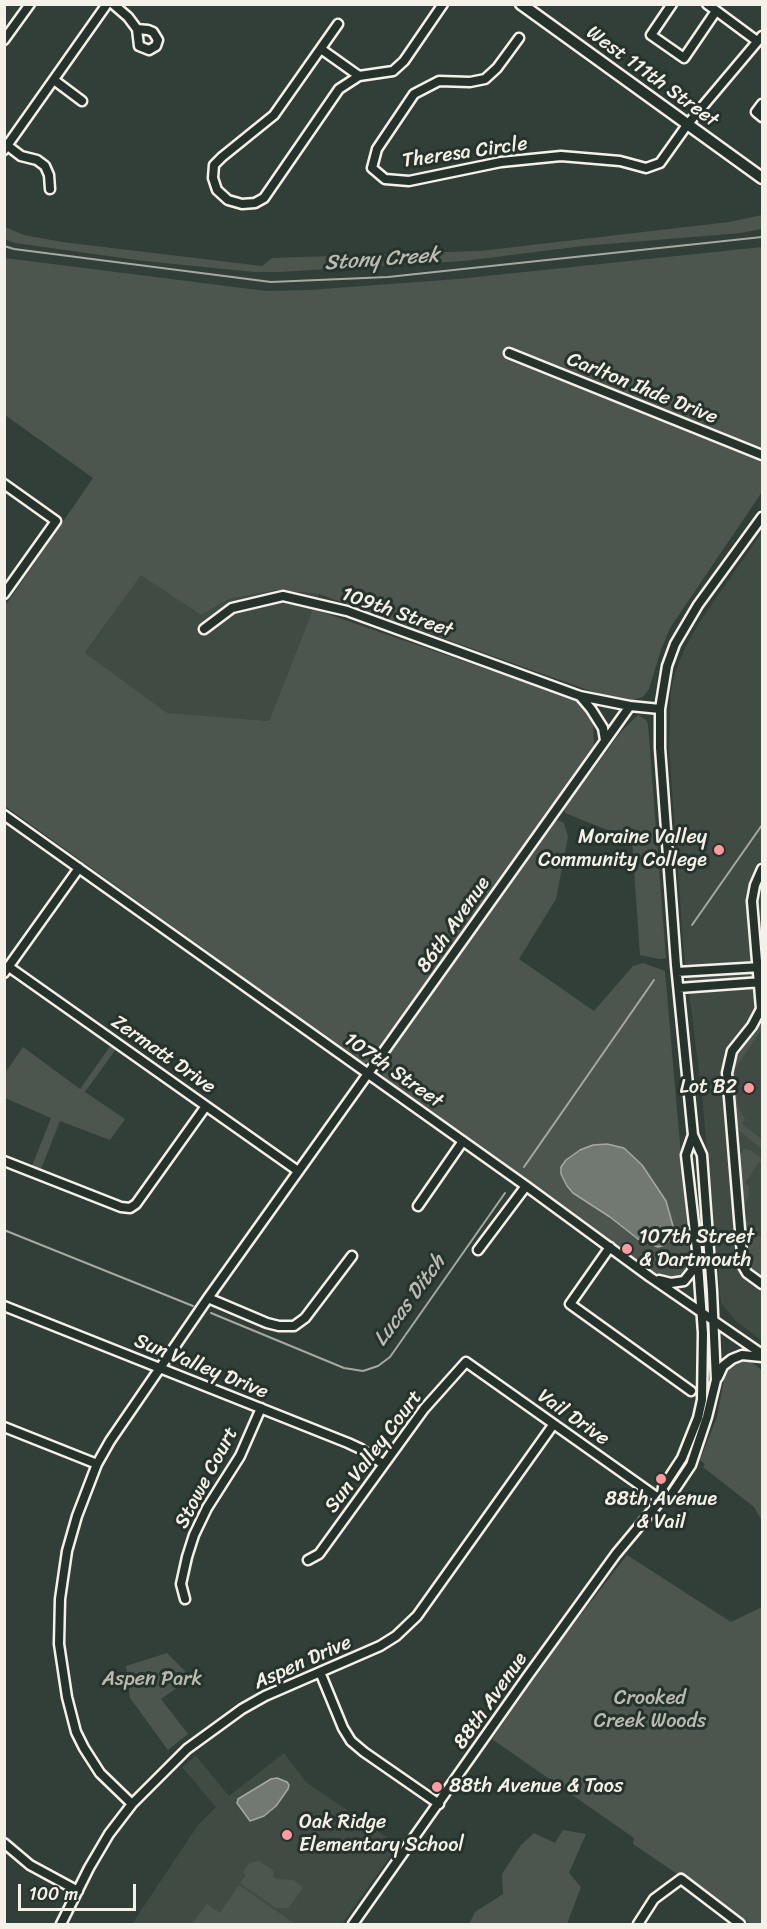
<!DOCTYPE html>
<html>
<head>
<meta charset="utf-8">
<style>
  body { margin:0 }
  #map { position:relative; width:767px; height:1929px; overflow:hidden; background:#323e38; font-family:Sriracha,sans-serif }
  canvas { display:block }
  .frame { position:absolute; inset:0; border:6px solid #f4f1e8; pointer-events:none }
  .scale { position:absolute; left:18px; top:1884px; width:118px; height:27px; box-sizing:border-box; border:3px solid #f4f1e8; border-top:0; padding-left:8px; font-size:18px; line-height:21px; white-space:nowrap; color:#f4f1e8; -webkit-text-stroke:4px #26332d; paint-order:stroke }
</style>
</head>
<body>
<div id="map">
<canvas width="767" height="1929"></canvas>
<div class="frame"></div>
<div class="scale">100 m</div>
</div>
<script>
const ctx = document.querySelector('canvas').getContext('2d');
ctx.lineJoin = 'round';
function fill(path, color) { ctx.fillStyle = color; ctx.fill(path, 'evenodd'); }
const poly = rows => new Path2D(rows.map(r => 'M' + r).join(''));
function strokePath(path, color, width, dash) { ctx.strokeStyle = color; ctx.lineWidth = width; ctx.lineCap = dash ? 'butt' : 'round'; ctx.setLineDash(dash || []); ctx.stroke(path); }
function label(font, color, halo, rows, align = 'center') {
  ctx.font = font + ' Sriracha,sans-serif'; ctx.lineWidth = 6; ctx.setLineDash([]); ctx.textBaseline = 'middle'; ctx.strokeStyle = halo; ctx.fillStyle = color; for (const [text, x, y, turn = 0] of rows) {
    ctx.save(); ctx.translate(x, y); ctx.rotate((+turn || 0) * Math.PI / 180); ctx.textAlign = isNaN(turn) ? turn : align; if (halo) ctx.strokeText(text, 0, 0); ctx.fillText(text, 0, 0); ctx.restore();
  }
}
fill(poly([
  [762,532,762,1341,735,1320,721,1303,702,1095,684,953,669,748,671,691,676,670,686,646,699,623],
  [141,574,201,615,229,599,277,590,319,594,269,721,167,714,85,654],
  [284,1753,306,1782,398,1845,342,1924,132,1924,198,1825,216,1807,182,1767,196,1756,229,1796]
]), '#404b44');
fill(poly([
  [762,215,762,229,741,233,583,246,464,261,279,272,254,272,144,261,15,243,4,239,5,227,24,235,62,242,262,266,272,258,480,251,729,222],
  [762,247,762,492,670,628,661,650,649,689,643,697,632,700,616,700,319,594,277,590,229,599,201,615,141,575,85,653,167,713,269,721,313,609,579,701,593,723,594,747,374,1061,363,1063,5,806,5,606,93,478,5,415,5,258,266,291,309,290,458,279],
  [638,715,646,720,648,724,666,958,659,959,640,955,632,840,565,813,564,808,621,732],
  [558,820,564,823,568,837,556,899,519,959,594,1011,633,966,643,963,665,971,690,1260,690,1269,681,1278,671,1279,656,1273,383,1077,382,1064,478,927,554,821],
  [762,1023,762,1029,735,1069,738,1108,745,1118,742,1124,762,1139,762,1149,736,1128,732,1069,737,1052,754,1035],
  [111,1045,116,1049,85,1092,125,1119,110,1140,60,1121,41,1169,32,1166,51,1118,5,1098,5,1073,23,1047,80,1089],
  [744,1149,750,1150,762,1159,762,1164,759,1162,745,1183,749,1187,749,1196,744,1204,742,1199,739,1156],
  [744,1219,758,1229,755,1233,762,1238,762,1280,752,1272,748,1266],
  [744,1360,751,1362,762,1370,762,1521,754,1507,703,1467,705,1464,700,1460,717,1417,726,1369,735,1362],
  [627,1555,731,1622,762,1607,762,1924,751,1924,633,1844,634,1838,492,1739,555,1648],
  [167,1653,187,1673,180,1680,182,1684,161,1699,188,1734,168,1750,130,1698,126,1666],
  [563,1830,586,1834,569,1873,581,1887,567,1924,469,1924,475,1912,503,1894,502,1874,521,1845,534,1833,555,1843],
  [259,1861,274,1871,273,1877,277,1879,293,1880,303,1887,289,1908,276,1908,240,1883,246,1875,243,1872,249,1863],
  [239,1885,295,1924,192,1924,207,1904,220,1913]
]), '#4c564f');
const water = poly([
  [607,1144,624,1148,642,1165,666,1201,673,1226,671,1238,665,1245,658,1247,638,1239,610,1217,573,1193,567,1186,561,1174,561,1167,566,1160,580,1150,593,1145,607,1144],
  [277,1778,287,1782,289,1785,288,1789,276,1806,264,1816,250,1821,237,1803,238,1799,271,1779,277,1778]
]);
fill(water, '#727972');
strokePath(water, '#a6a9a1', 1.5);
strokePath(poly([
  [4,246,14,249,271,282,388,277,762,237],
  [692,925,762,825],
  [524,1167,654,980],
  [4,1230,193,1306],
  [211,1313,344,1368,363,1371,378,1366,390,1357,505,1193]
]), '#a6a9a1', 2);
const minor = poly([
  [113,4,128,17,137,29,139,46,149,50,156,46,158,40,153,32,148,30,137,29],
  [672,4,651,35,684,58,716,11],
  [707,4,757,41],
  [338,24,274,115,222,157,214,165,213,178,217,190,228,200,242,204,255,203,264,198,339,89,359,76,393,71,404,61,443,4],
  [519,38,497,68,485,79,470,82,439,81,414,94,377,149,372,168,385,179,409,181,501,162,561,156,620,161,646,168,660,163,687,125,762,36],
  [4,40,30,4],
  [321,49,359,76],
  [54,80,82,101],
  [762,104,756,112,762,117],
  [4,143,21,156,37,160,45,166,49,175,50,189],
  [4,150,107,4],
  [509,353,762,455],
  [4,484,56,521,4,594],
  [204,629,232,608,283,596,347,611,580,696,630,706],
  [580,696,591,709,603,728,605,740],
  [4,815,526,1186,650,1277,762,1354],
  [762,869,755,885,752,901,761,1009,752,1026,732,1051,727,1073,743,1266,747,1273,762,1284],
  [9,967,298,1171],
  [677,972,761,967],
  [4,973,79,868],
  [679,988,762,982],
  [4,1161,121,1207,130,1208,136,1204,206,1106],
  [418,1206,463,1141],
  [610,1247,570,1304,691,1391],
  [478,1250,526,1186],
  [659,1280,671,1283,684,1281,692,1271,694,1260],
  [208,1298,267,1323,279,1326,294,1326,305,1318,352,1256],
  [4,1306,348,1443,361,1449,383,1464],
  [718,1377,723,1366,732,1359,742,1355,762,1357],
  [4,1427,97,1464],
  [661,1500,663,1487,682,1458,698,1418,702,1400,703,1333,697,1250,686,1155,693,1135],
  [308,1560,319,1554,424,1409,466,1362,661,1500],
  [185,1599,181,1584,187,1557,194,1535,207,1508,240,1456,261,1408],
  [320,1672,343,1728,351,1741,364,1752,439,1804],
  [132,1804,100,1773,84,1748,76,1732,67,1697,59,1644,60,1599,67,1551,77,1516,97,1464,110,1441,208,1298,630,706,660,709],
  [4,1843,30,1865,78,1891],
  [61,1924,89,1868,109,1834,132,1804,187,1749,242,1709,265,1696,380,1646,396,1636,417,1616,553,1425],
  [353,1924,527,1677,616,1554,661,1500,671,1495,691,1465,707,1417,716,1380,712,1291,702,1155,693,1135,676,965,660,748,660,709,667,666,675,644,698,605,762,517],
  [638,1924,654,1899,681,1879,740,1924]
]);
const major = poly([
  [521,4,762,178]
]);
strokePath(minor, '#f4f1e8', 13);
strokePath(major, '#f4f1e8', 15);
strokePath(minor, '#26332d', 8);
strokePath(major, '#26332d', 10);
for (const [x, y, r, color] of [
  [719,850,6,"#ff9aa2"],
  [749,1088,6,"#ff9aa2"],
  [627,1249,6,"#ff9aa2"],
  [661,1479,6,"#ff9aa2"],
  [437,1787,6,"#ff9aa2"],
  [287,1835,6,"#ff9aa2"]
]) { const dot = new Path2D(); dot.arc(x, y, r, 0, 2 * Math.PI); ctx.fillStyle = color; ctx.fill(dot); strokePath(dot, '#26332d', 2); }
label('20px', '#f4f1e8', '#26332d', [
  ["West 111th Street",652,77,36],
  ["Theresa Circle",465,153,-8],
  ["Carlton Ihde Drive",642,389,22],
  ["109th Street",397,613,19],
  ["86th Avenue",454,925,-55],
  ["Zermatt Drive",163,1055,35],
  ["107th Street",393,1071,35],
  ["Sun Valley Drive",201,1367,22],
  ["Vail Drive",573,1418,35],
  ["Sun Valley Court",374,1452,-53],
  ["Stowe Court",207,1478,-62],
  ["Aspen Drive",303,1663,-24],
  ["88th Avenue",491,1701,-55]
]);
label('20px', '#f4f1e8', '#26332d', [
  ["Moraine Valley",707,838,"right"],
  ["Community College",707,861,"right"],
  ["Lot B2",737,1088,"right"],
  ["107th Street",639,1238],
  ["& Dartmouth",639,1261],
  ["88th Avenue",661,1500,"center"],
  ["& Vail",661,1523,"center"],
  ["88th Avenue & Taos",449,1787],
  ["Oak Ridge",299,1823],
  ["Elementary School",299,1846]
], 'left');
label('20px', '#b9bbb2', '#26332d', [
  ["Aspen Park",152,1680],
  ["Crooked",650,1699],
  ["Creek Woods",650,1722]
]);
label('italic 21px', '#babbb3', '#26332d', [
  ["Stony Creek",382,260,-4],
  ["Lucas Ditch",410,1301,-54]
]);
</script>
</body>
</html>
